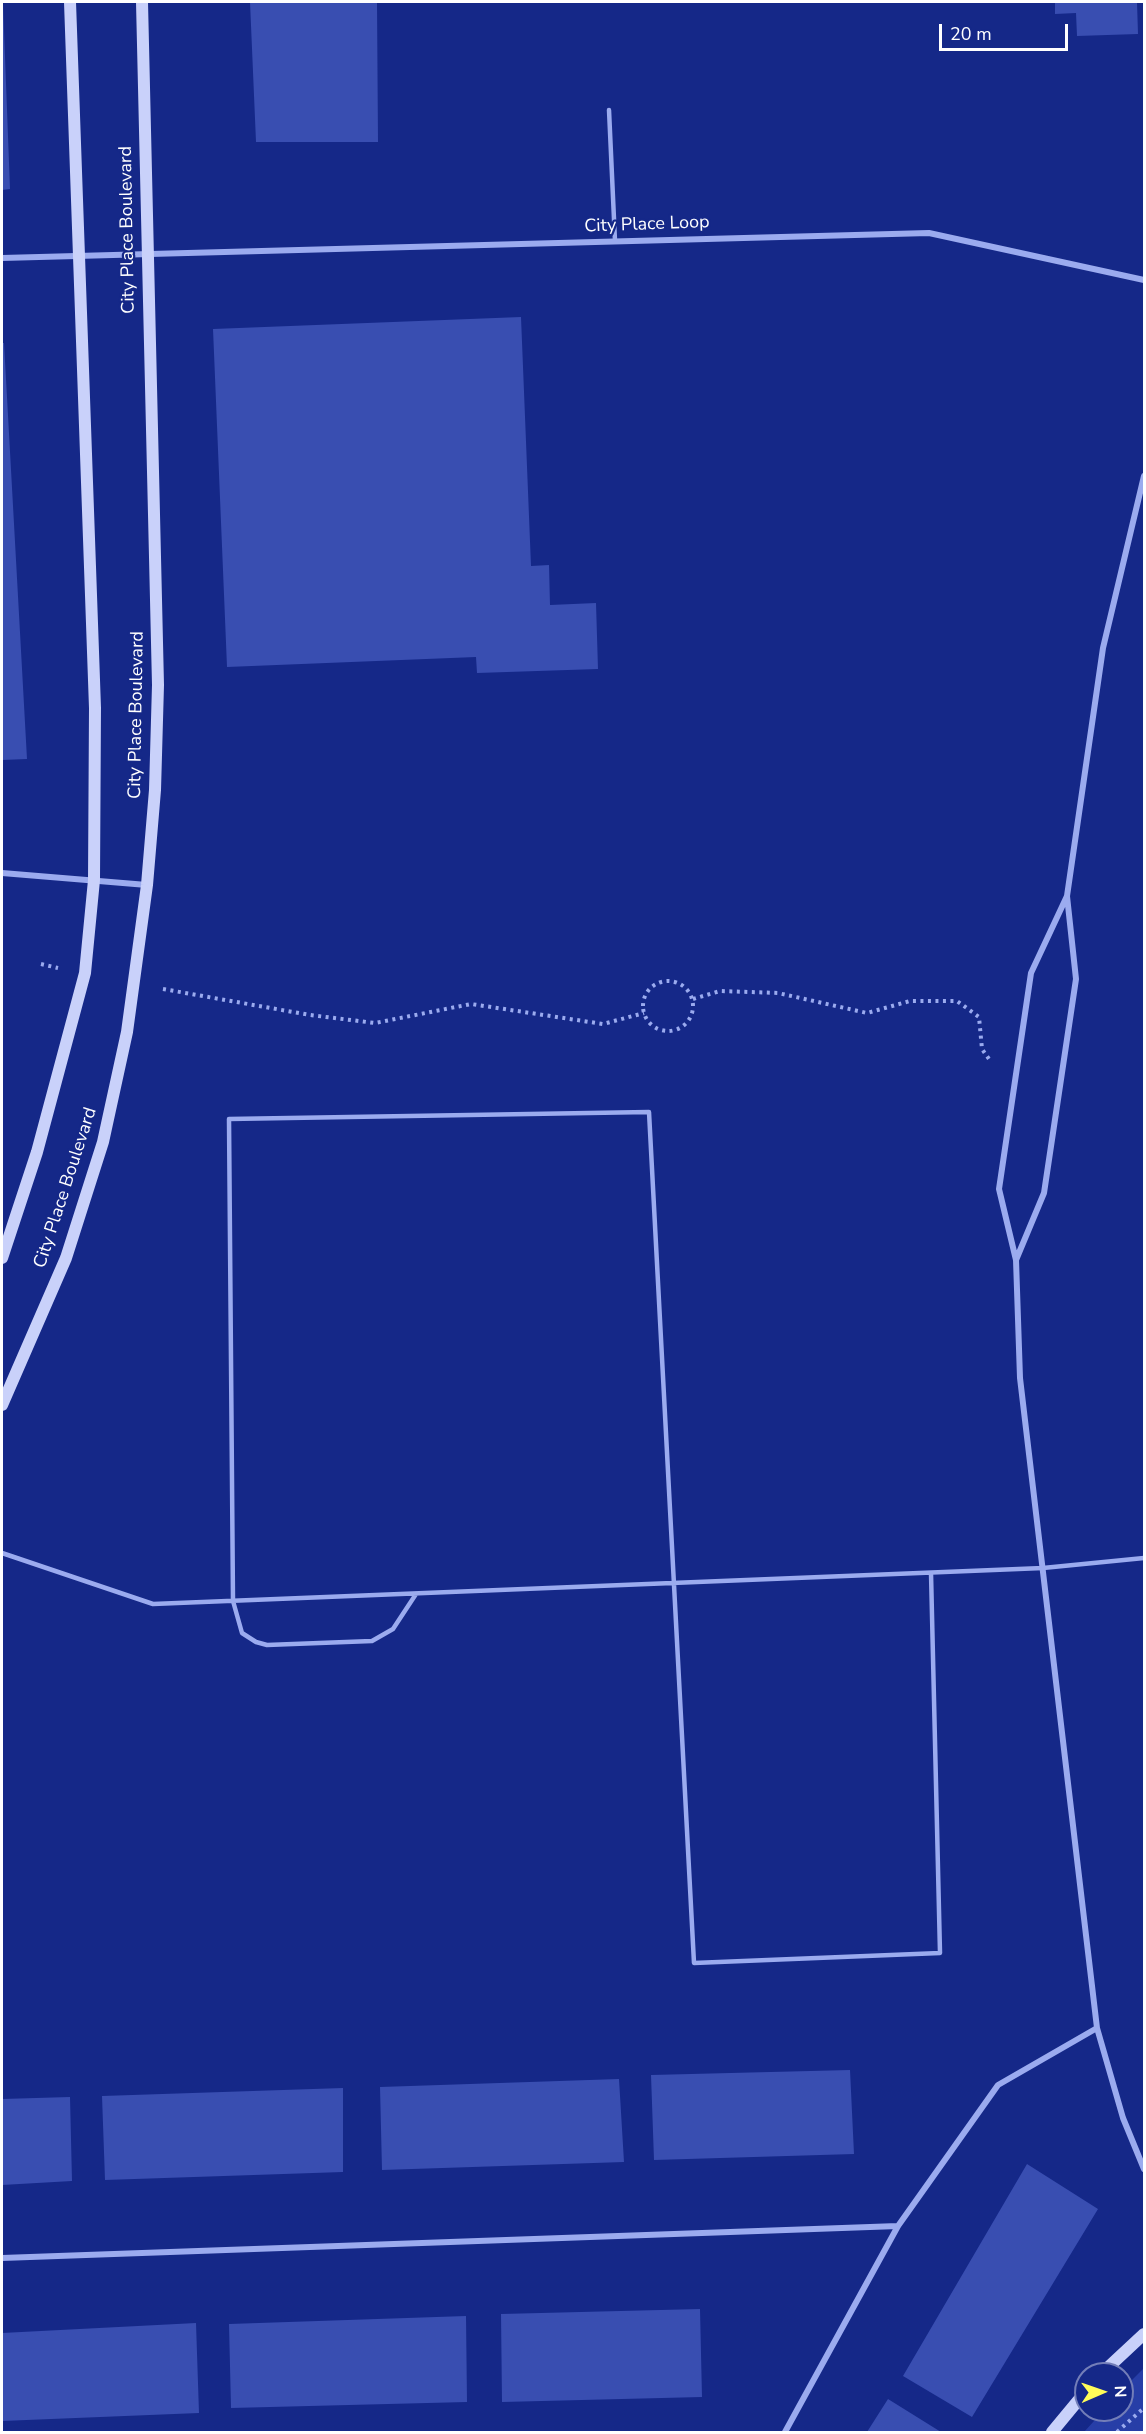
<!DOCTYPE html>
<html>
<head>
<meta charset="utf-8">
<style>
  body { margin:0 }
  #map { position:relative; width:1146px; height:2434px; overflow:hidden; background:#152888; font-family:"Nunito Sans",sans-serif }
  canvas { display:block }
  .frame { position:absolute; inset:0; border:3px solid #fff; pointer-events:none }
  .north { position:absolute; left:1074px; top:2362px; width:60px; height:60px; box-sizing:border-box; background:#152888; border:2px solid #737eb8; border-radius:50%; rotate:88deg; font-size:16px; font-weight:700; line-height:24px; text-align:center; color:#fff }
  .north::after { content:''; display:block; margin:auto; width:21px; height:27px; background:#fffc59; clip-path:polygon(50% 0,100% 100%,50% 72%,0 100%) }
  .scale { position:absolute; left:939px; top:24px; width:129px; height:27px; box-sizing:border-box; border:3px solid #fff; border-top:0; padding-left:8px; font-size:18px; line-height:21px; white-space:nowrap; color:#fff; -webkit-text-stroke:4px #152888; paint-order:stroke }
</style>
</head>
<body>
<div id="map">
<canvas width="1146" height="2434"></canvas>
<div class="frame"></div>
<div class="north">N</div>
<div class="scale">20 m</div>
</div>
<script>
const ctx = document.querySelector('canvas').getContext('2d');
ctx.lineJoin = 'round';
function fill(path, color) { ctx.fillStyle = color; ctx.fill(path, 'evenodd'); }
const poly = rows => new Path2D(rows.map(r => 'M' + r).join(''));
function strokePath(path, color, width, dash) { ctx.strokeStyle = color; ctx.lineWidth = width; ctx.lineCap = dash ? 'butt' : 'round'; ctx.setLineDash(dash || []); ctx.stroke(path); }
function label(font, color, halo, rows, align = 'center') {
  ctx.font = font + ' "Nunito Sans",sans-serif'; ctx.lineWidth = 4.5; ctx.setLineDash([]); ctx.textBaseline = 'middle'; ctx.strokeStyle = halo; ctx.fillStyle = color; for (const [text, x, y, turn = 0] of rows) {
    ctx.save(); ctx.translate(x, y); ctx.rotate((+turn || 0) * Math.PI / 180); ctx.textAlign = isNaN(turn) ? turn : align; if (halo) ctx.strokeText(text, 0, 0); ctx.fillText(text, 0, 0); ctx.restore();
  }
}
fill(poly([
  [1144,2368,1144,2432,1084,2432,1104,2410,1122,2410,1122,2390]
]), '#273ea7');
fill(poly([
  [250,2,377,2,378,142,256,142],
  [1055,2,1137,2,1138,34,1077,36,1076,13,1055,14],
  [2,4,3,4,10,189,2,190],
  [521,317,531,566,549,565,550,605,596,603,598,669,477,673,476,657,227,667,213,329],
  [2,343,4,343,27,759,2,760],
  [850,2070,854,2154,654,2160,651,2075],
  [619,2079,624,2162,382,2170,380,2087],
  [343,2088,343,2172,105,2180,102,2096],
  [70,2097,72,2181,2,2185,2,2099],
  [1027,2164,1098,2209,972,2417,903,2376],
  [700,2309,702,2397,502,2402,501,2314],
  [466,2316,467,2402,231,2408,229,2324],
  [196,2323,199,2413,2,2421,2,2333],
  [888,2399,941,2432,867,2432]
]), '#394eb1');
strokePath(poly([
  [41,964,58,968],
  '643 1006a25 25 0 1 1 50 0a25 25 0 1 1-50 0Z',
  [163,989,310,1015,375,1023,471,1004,603,1024,644,1013],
  [693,999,720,991,778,993,867,1013,910,1001,957,1001,979,1017,982,1049,991,1062],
  [1117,2432,1144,2408]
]), '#9babef', 4, [3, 4.5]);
strokePath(poly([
  [609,110,615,241],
  [2,1553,153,1604,1043,1568,1144,1558],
  [416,1594,393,1629,372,1641,267,1645,256,1642,242,1633,233,1601,229,1119,649,1112,694,1963,940,1953,931,1573]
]), '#9babef', 4.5);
strokePath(poly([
  [2,258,929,233,1144,280],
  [2,873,147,885],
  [1067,896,1031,973,999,1189,1016,1260,1020,1378,1097,2028,1123,2118,1144,2169],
  [1016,1260,1044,1193,1076,979,1067,896,1103,648,1144,476],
  [2,2258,898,2226],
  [785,2432,898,2226,998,2085,1097,2028]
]), '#9babef', 6);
strokePath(poly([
  [2,1258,37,1152,85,973,94,880,95,708,70,2],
  [2,1405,66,1258,103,1142,127,1032,147,885,155,790,158,685,142,2],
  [1101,2374,1144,2334],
  [1052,2432,1086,2391]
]), '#c9d1fa', 12);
label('18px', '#fff', '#152888', [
  ["City Place Loop",647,225,-2],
  ["City Place Boulevard",128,230,-91],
  ["City Place Boulevard",137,715,-89],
  ["City Place Boulevard",66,1188,-72]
]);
</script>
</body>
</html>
